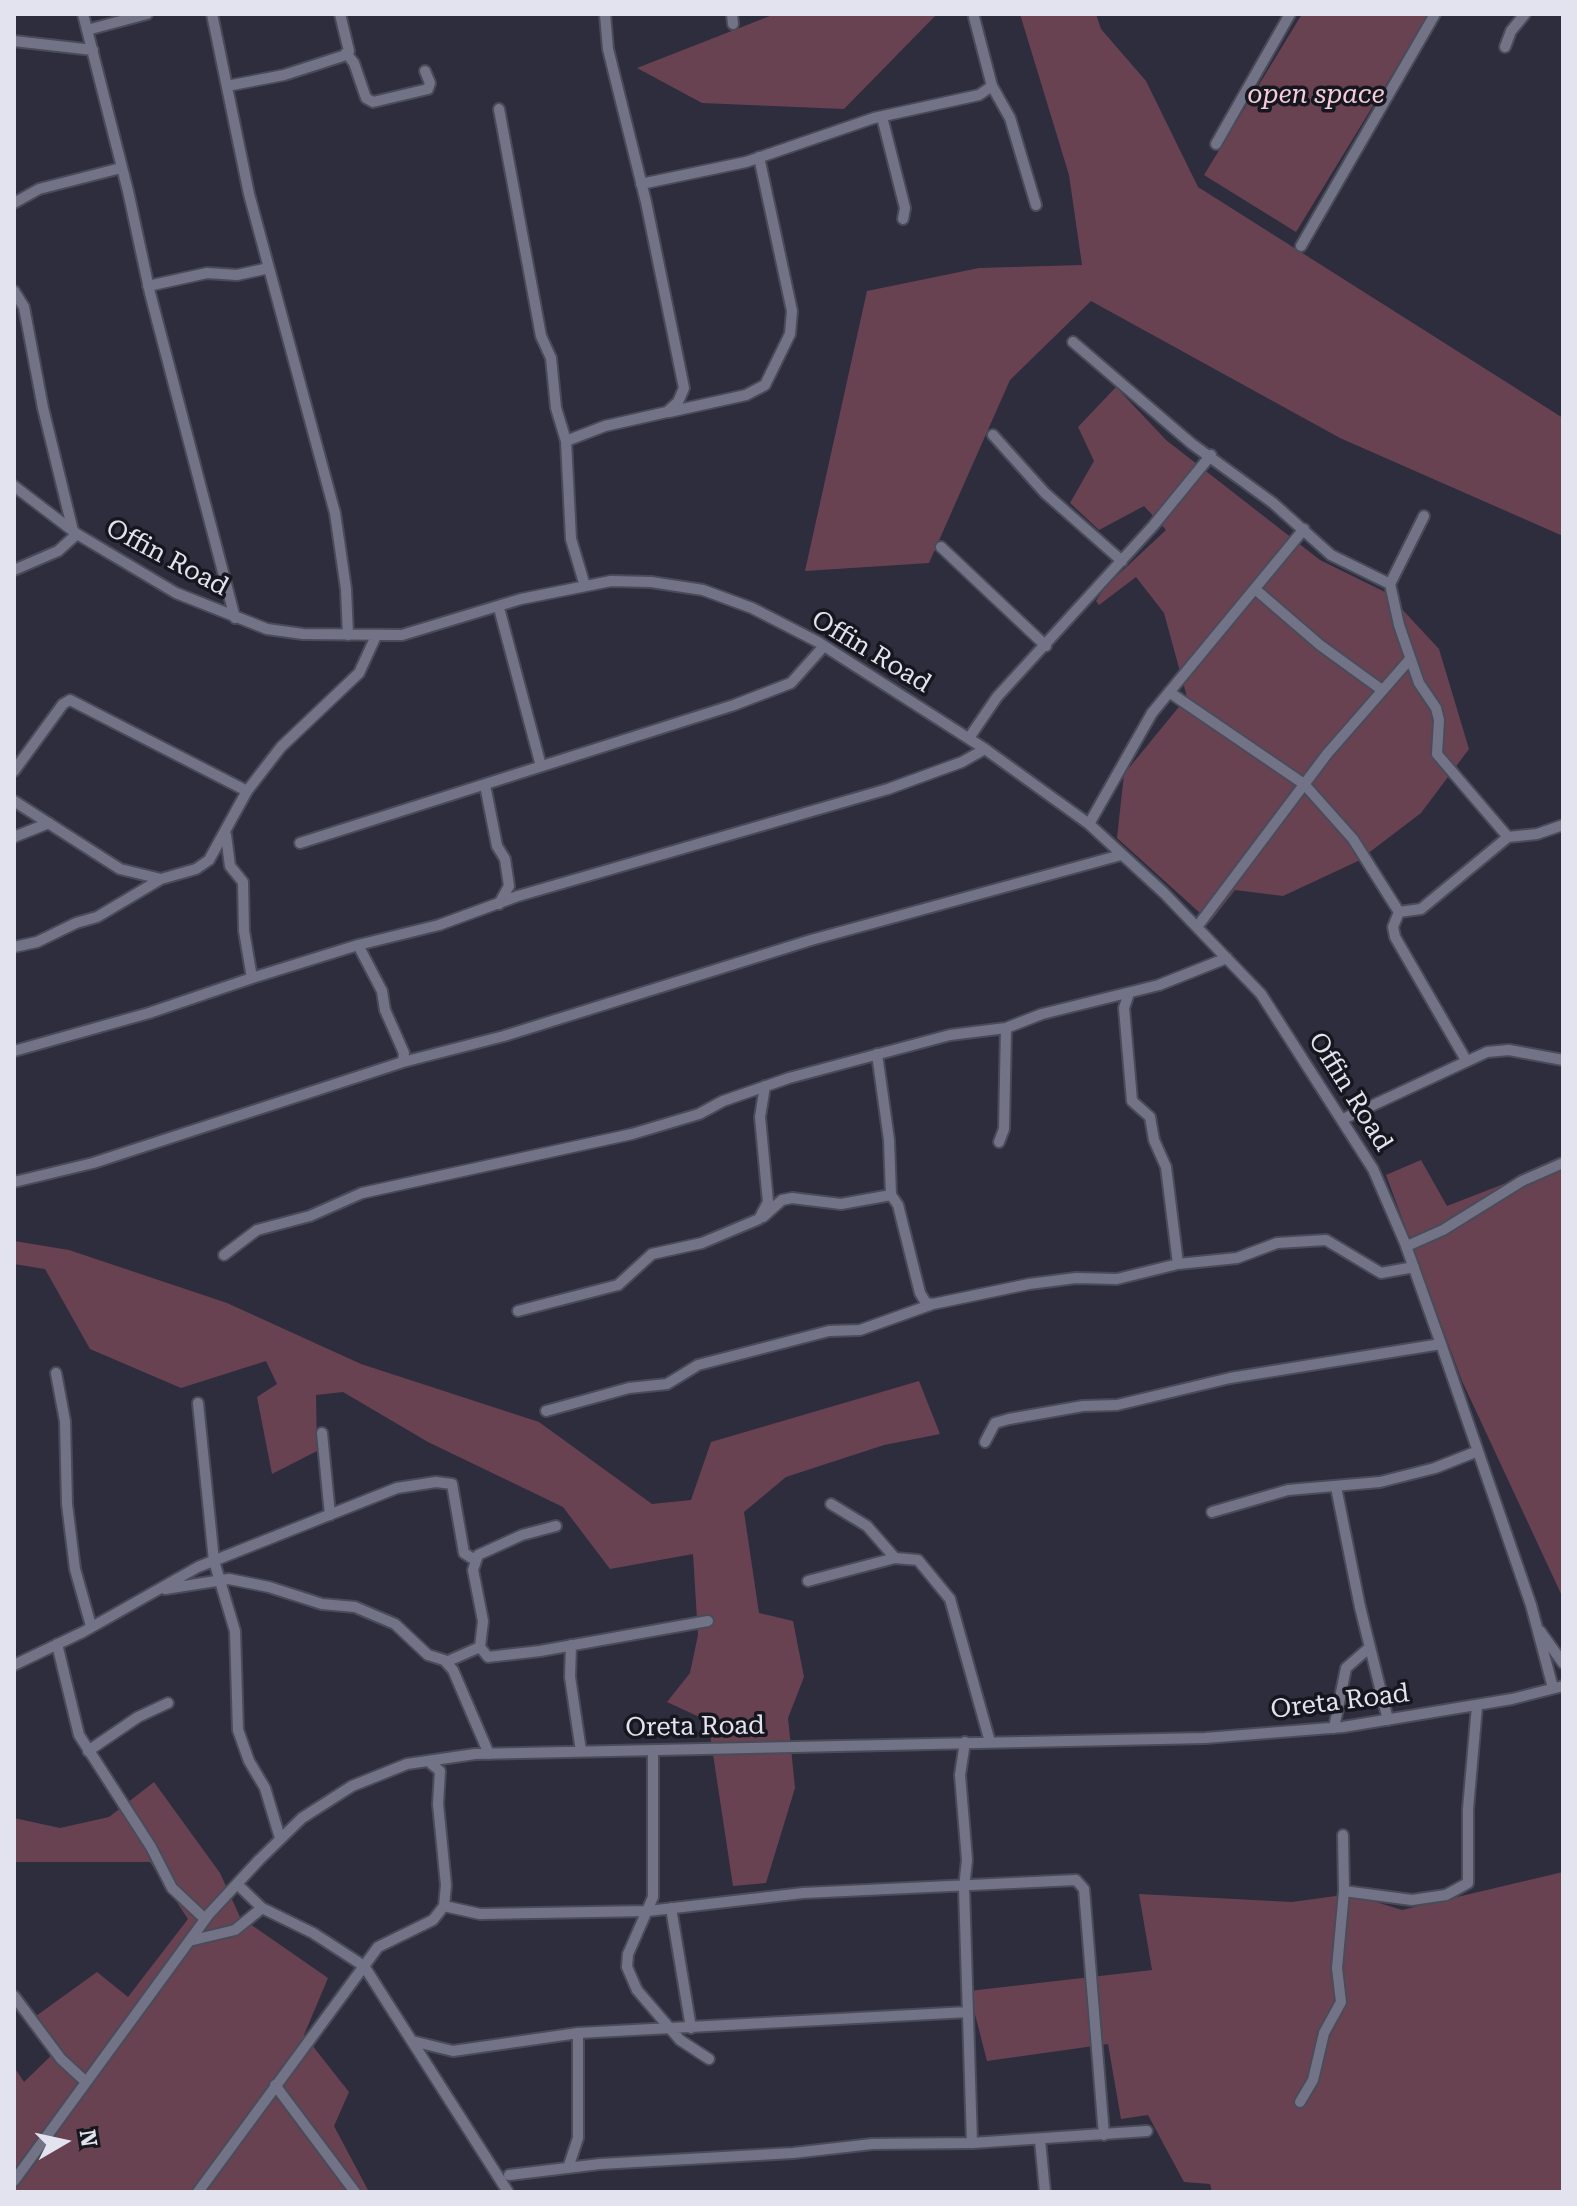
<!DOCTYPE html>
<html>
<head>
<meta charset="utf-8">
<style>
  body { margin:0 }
  #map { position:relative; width:1577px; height:2206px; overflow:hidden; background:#2d2d3e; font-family:"Roboto Serif",serif }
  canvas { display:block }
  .frame { position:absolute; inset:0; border:16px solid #e2e3ee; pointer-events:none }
  .north { position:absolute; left:24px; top:2102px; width:80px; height:80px; -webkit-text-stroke:6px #16161e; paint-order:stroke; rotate:81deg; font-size:22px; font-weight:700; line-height:32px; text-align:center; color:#e2e3ee }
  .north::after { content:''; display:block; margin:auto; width:28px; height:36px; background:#e2e3ee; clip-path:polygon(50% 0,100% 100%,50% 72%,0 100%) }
</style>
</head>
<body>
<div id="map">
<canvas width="1577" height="2206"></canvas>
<div class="frame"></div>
<div class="north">N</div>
</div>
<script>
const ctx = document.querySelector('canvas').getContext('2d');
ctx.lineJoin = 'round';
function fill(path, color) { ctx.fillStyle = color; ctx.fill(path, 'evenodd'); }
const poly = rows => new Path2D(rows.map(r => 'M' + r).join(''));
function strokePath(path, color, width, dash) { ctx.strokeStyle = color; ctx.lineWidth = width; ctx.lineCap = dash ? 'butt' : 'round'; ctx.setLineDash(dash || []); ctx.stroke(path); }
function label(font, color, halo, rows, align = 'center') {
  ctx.font = font + ' "Roboto Serif",serif'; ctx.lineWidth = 7; ctx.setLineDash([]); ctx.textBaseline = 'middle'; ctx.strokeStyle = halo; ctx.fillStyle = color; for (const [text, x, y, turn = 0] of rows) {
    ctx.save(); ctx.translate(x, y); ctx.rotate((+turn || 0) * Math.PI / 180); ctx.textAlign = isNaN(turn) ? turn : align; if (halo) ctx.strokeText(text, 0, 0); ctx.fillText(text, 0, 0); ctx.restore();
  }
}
fill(poly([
  [775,14,937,14,844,109,702,103,637,68],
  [1020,14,1096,14,1101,29,1146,81,1198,187,1563,418,1563,536,1340,438,1091,301,1010,380,929,563,805,571,867,291,979,268,1082,265,1069,175],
  [1302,14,1429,14,1296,232,1204,175],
  [1116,387,1166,440,1320,560,1387,593,1439,649,1469,749,1421,813,1358,861,1283,896,1235,890,1210,922,1117,838,1124,774,1187,697,1164,613,1136,577,1099,605,1096,601,1105,587,1166,530,1144,506,1099,530,1070,503,1094,461,1078,427],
  [1421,1160,1447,1206,1563,1161,1563,1598,1462,1381,1386,1175],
  [14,1241,69,1250,227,1303,361,1364,539,1422,652,1504,691,1500,711,1442,919,1381,940,1434,884,1445,786,1477,744,1512,759,1613,793,1621,804,1677,788,1718,795,1788,766,1883,733,1886,708,1721,667,1702,690,1673,698,1635,693,1554,610,1569,563,1507,428,1442,343,1392,316,1395,317,1451,272,1474,257,1397,277,1384,266,1361,181,1388,90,1349,45,1269,14,1264],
  [154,1782,220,1873,240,1917,328,1978,304,2035,349,2092,334,2126,369,2192,14,2192,14,2067,24,2082,60,2047,36,2016,97,1972,128,1997,188,1919,150,1862,14,1862,14,1818,60,1828,109,1817],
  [1563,1872,1563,2192,1212,2192,1210,2184,1184,2182,1148,2115,1121,2119,1108,2044,987,2061,969,1991,1152,1970,1139,1894,1292,1902,1350,1894,1402,1910]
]), '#694252');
const minor = poly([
  [83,14,128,191,150,293,235,618],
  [212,14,249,194,335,513,346,589,348,635],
  [732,14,733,24],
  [87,30,147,14],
  [14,41,93,50],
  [1505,47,1511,31,1525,14],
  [346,53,354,63,366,98,373,102,428,89,430,83,425,71],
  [227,86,284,75,343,56,349,51,340,14],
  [992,86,1010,118,1036,205],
  [499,109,541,336,551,358,556,408,566,441,571,539,585,586],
  [882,117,905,208,903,219],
  [1216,144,1290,14],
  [641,184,746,162,874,118,979,95,992,86,974,17],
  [14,203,39,189,121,168],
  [1301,246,1435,14],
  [148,286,207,273,237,275,269,268],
  [14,291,24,307,43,408,73,531],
  [1073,342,1192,444,1273,503,1331,555,1390,584],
  [669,412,746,395,765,385,790,334,792,311,759,157],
  [993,435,1045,493,1122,561],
  [566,441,605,426,667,412,678,402,684,388,646,202,608,49,605,14],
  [14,486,77,534,176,593,267,629,303,634,402,635,521,599,611,581,651,582,703,590,752,608,818,642,985,749,1089,824,1164,893,1261,994,1373,1169,1405,1243,1441,1344,1531,1605,1553,1688],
  [1424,516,1390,584,1399,625,1419,683,1436,708,1439,720,1437,754,1508,837],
  [941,547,1046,646],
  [14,570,58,551,77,534],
  [1255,589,1320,645,1382,690],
  [499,608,541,766],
  [1169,692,1304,784,1353,839,1399,912,1421,909,1508,837,1537,834,1563,825],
  [969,738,997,697,1153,526,1211,455],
  [14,771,63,704,70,700,247,791],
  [485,785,497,846,505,859,509,886,499,904],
  [14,801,120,869,161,879,196,869,209,860,247,791,281,747,359,673,376,636],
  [1089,824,1152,713,1304,529],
  [14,837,49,823],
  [300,843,734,705,791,683,824,646],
  [1399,912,1393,927,1395,937,1466,1060],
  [1197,927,1327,754,1410,659],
  [358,945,439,925,518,896,888,789,962,762,985,749],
  [14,947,37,942,76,923,97,917,161,879],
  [252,978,358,945,382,991,385,1010,404,1053,403,1062],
  [1129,993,1124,1008,1132,1101,1150,1117,1154,1140,1166,1167,1178,1264],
  [14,1051,149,1013,252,978,244,931,243,882,230,866,226,835],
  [877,1054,889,1140,891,1195,898,1205,920,1293,926,1303,933,1304],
  [1343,1119,1487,1052,1509,1050,1563,1060],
  [999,1142,1004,1129,1006,1028],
  [14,1182,93,1163,403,1062,504,1036,811,940,1121,855],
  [763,1217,782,1200,792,1198,841,1204,891,1195],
  [1407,1246,1443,1230,1522,1181,1563,1163],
  [224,1255,257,1230,310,1216,362,1193,632,1134,699,1114,723,1101,789,1078,950,1035,1006,1028,1042,1014,1159,985,1227,958],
  [518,1311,618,1285,652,1254,702,1243,759,1219,768,1202,760,1117,765,1086],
  [56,1373,65,1421,67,1504,75,1569,91,1626],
  [198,1403,214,1561,235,1631,238,1730,249,1761,265,1788,280,1838],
  [546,1411,629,1388,667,1384,698,1365,829,1331,860,1330,933,1304,1029,1284,1076,1278,1117,1279,1178,1264,1237,1258,1277,1243,1326,1240,1381,1273,1414,1267],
  [322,1433,330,1515],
  [985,1442,995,1423,1009,1419,1083,1406,1117,1405,1230,1378,1441,1344],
  [1336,1487,1360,1607,1388,1720],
  [831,1504,867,1526,895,1558],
  [1212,1512,1288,1490,1380,1482,1435,1468,1478,1451],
  [808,1581,895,1558,918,1560,950,1599,990,1742],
  [165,1589,229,1579,269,1587,322,1604,355,1607,395,1624,428,1655,444,1660,453,1670,489,1754],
  [1540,1631,1563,1663],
  [57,1644,79,1735,151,1847,172,1888,205,1919],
  [571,1645,570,1677,581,1751],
  [480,1647,488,1657,540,1651,708,1621],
  [446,1662,480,1647,483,1621,473,1570,478,1555,522,1535,556,1526],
  [14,1665,83,1632,198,1567,397,1488,436,1482,452,1484,464,1553,475,1560],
  [1334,1728,1346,1668,1370,1647],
  [965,1742,960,1775,967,1860,964,1888,972,2143],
  [653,1750,653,1897,628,1954,627,1967,637,1990,680,2040,709,2059],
  [88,1751,138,1717,168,1703],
  [237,1884,262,1908,313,1933,364,1966,508,2192],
  [1344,1891,1412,1900,1446,1895,1468,1883,1468,1809,1477,1706],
  [444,1906,480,1914,648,1911,803,1893,1076,1880,1084,1889,1104,2135],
  [671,1908,691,2028],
  [189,1941,235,1930,262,1908],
  [14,1996,61,2059,86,2082],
  [412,2041,453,2051,578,2033,968,2012],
  [275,2085,355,2192],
  [1300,2102,1313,2080,1324,2033,1341,2002,1337,1968,1344,1891,1343,1835],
  [1040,2140,1045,2192],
  [568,2168,578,2138,578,2033],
  [509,2175,600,2164,793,2153,872,2144,972,2143,1147,2131],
  [14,2181,209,1914,259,1860,302,1818,352,1786,407,1764,475,1754,1205,1738,1343,1727,1512,1699,1563,1686],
  [198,2192,378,1947,433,1920,444,1906,446,1885,438,1804,440,1771,428,1761]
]);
strokePath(minor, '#4a4b59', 14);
strokePath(minor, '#737387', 10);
label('italic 26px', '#f5cbdb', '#16161e', [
  ["open space",1316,95]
]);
label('26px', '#e2e3ee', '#16161e', [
  ["Offin Road",167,558,28],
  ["Offin Road",871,652,31],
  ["Offin Road",1350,1092,58],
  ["Oreta Road",1340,1702,-7],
  ["Oreta Road",695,1727,-1]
]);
</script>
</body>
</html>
